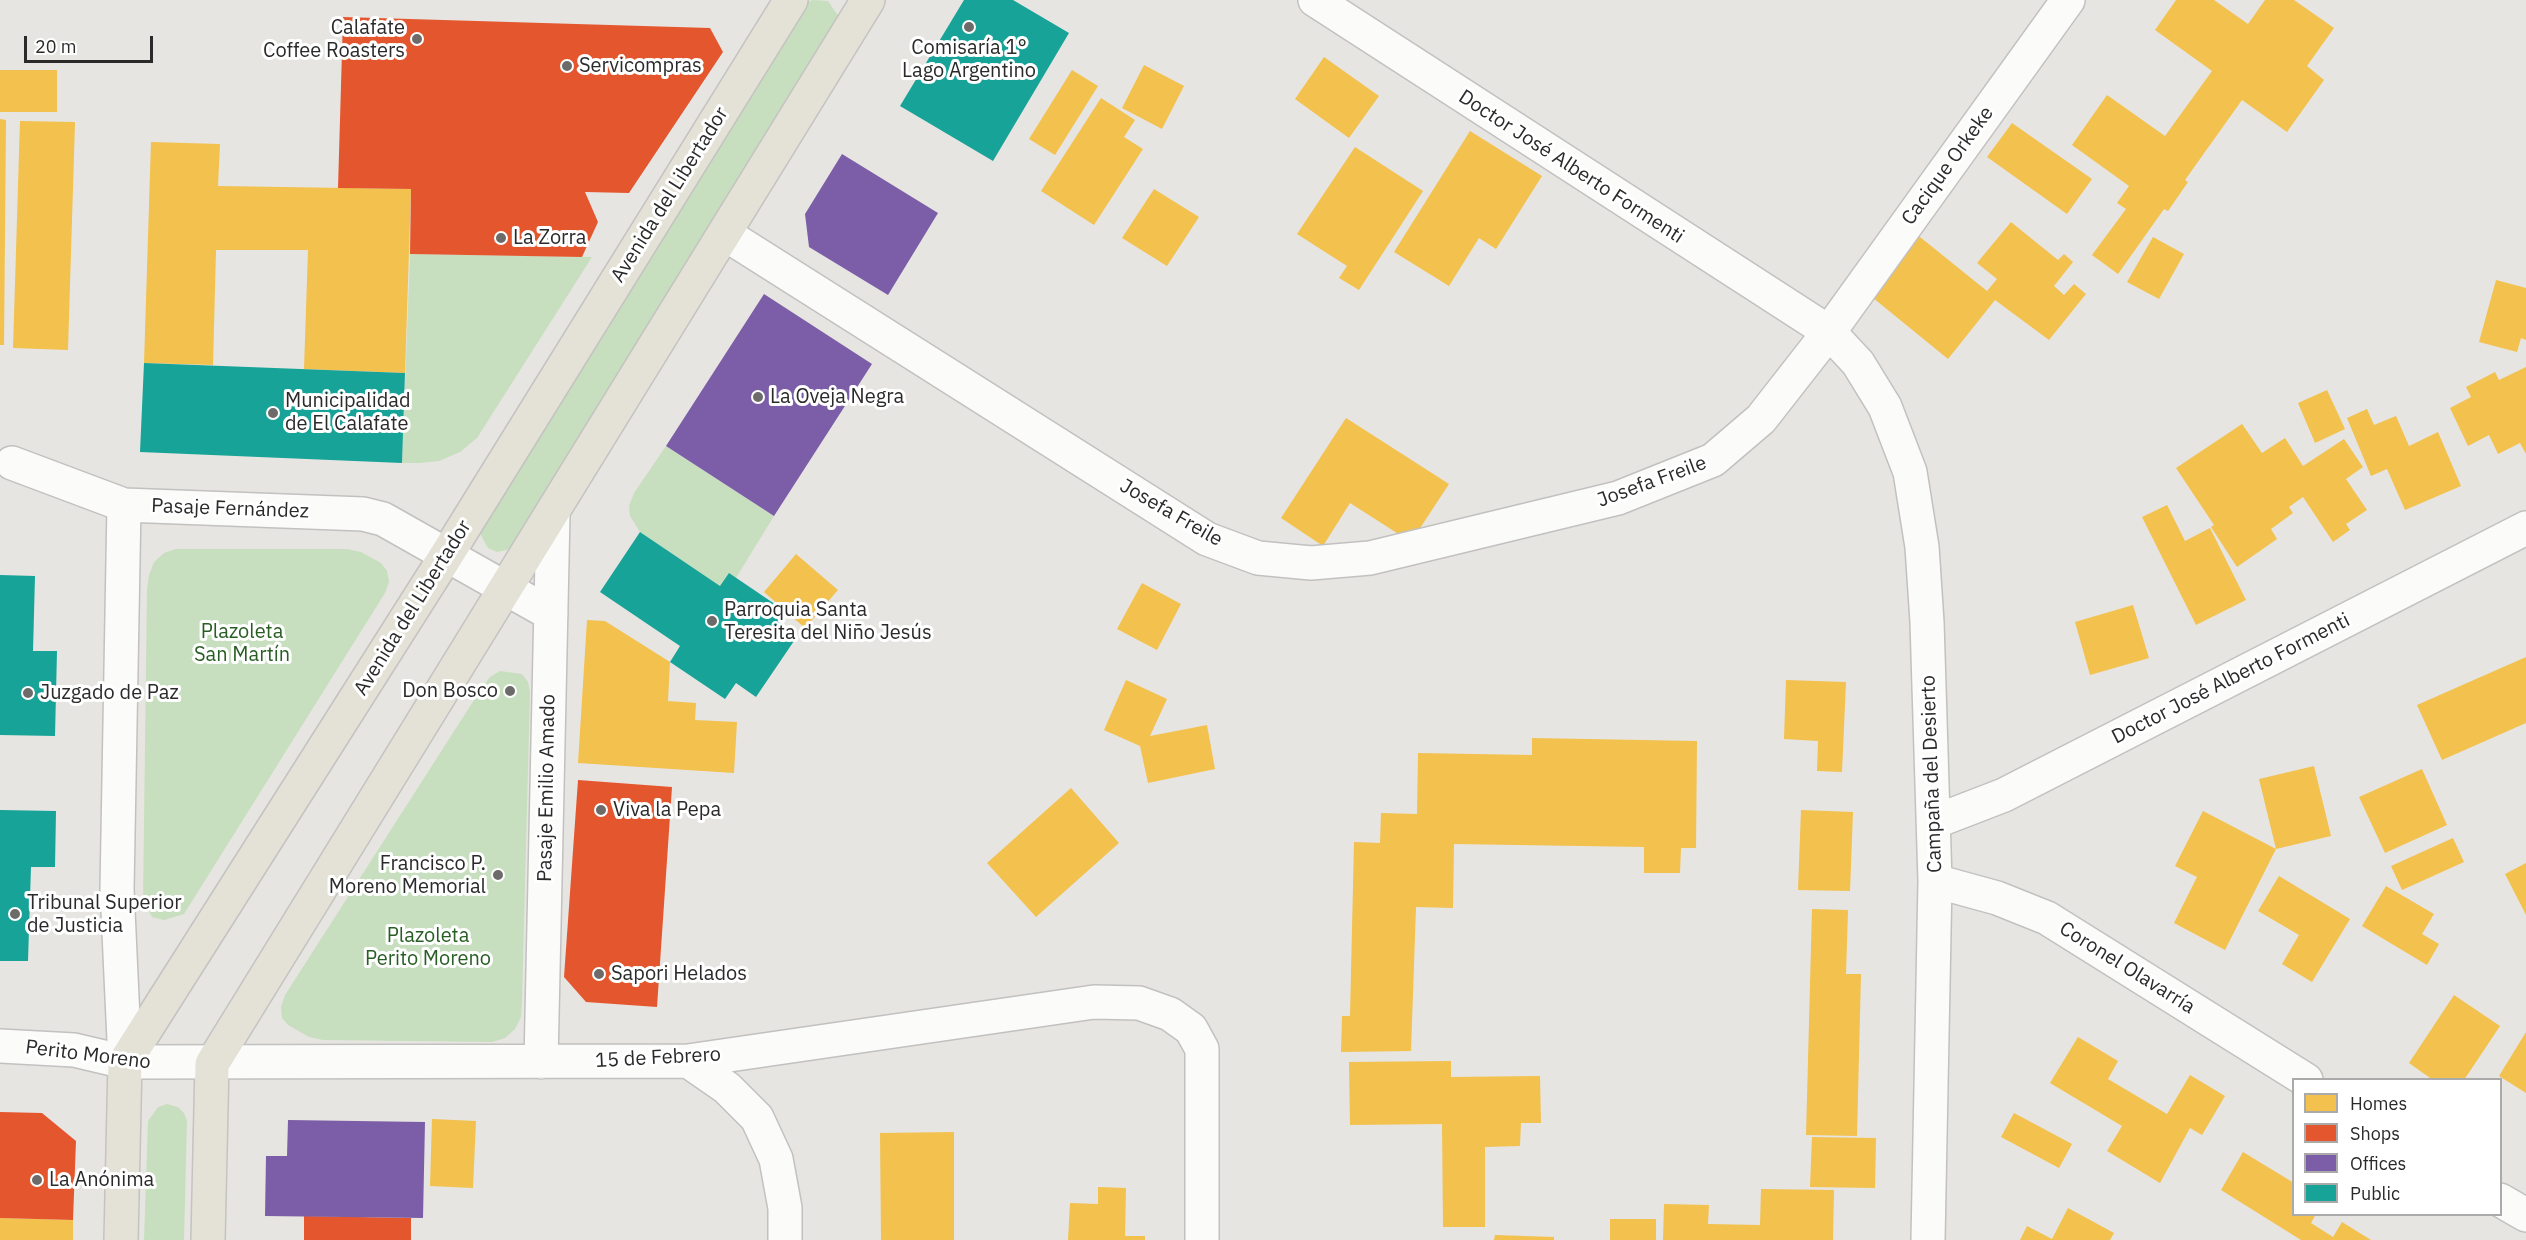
<!DOCTYPE html>
<html>
<head>
<meta charset="utf-8">
<style>
  body { margin:0 }
  #map { position:relative; width:2526px; height:1240px; overflow:hidden; background:#e7e5e1; font-family:"IBM Plex Sans",sans-serif }
  canvas { display:block }
  .legend { position:absolute; left:2292px; top:1078px; width:210px; height:138px; box-sizing:border-box; background:#fff; border:2px solid #aaa; margin:0; padding:8px 10px; list-style:none; font-size:18px; color:#2a2a2a }
  .legend li { display:flex; align-items:center; gap:12px; height:30px }
  .legend b { width:30px; border:2px solid #aaa }
  .scale { position:absolute; left:24px; top:36px; width:129px; height:27px; box-sizing:border-box; border:3px solid #2a2a2a; border-top:0; padding-left:8px; font-size:18px; line-height:21px; white-space:nowrap; color:#2a2a2a; -webkit-text-stroke:4px #fff; paint-order:stroke }
</style>
</head>
<body>
<div id="map">
<canvas width="2526" height="1240"></canvas>
<ul class="legend">
<li><b style="height:16px;background:#f2c14e"></b>Homes</li>
<li><b style="height:16px;background:#e4572e"></b>Shops</li>
<li><b style="height:16px;background:#7b5ea7"></b>Offices</li>
<li><b style="height:16px;background:#17a398"></b>Public</li>
</ul>
<div class="scale">20 m</div>
</div>
<script>
const ctx = document.querySelector('canvas').getContext('2d');
ctx.lineJoin = 'round';
function fill(path, color) { ctx.fillStyle = color; ctx.fill(path, 'evenodd'); }
const poly = rows => new Path2D(rows.map(r => 'M' + r).join(''));
function strokePath(path, color, width, dash) { ctx.strokeStyle = color; ctx.lineWidth = width; ctx.lineCap = dash ? 'butt' : 'round'; ctx.setLineDash(dash || []); ctx.stroke(path); }
function label(font, color, halo, rows, align = 'center') {
  ctx.font = font + ' "IBM Plex Sans",sans-serif'; ctx.lineWidth = 6; ctx.setLineDash([]); ctx.textBaseline = 'middle'; ctx.strokeStyle = halo; ctx.fillStyle = color; for (const [text, x, y, turn = 0] of rows) {
    ctx.save(); ctx.translate(x, y); ctx.rotate((+turn || 0) * Math.PI / 180); ctx.textAlign = isNaN(turn) ? turn : align; if (halo) ctx.strokeText(text, 0, 0); ctx.fillText(text, 0, 0); ctx.restore();
  }
}
fill(poly([
  [812,0,828,1,839,17,514,543,507,550,497,552,488,548,479,532,803,5],
  [410,254,592,257,477,438,460,452,439,461,420,463,402,463],
  [666,446,774,516,736,578,720,586,640,532,630,516,629,506,634,493],
  [176,549,347,549,361,552,381,563,387,571,389,582,385,593,184,914,164,920,152,917,143,900,147,590,149,575,154,562,164,553],
  [500,671,522,674,528,682,530,692,522,1002,521,1017,515,1029,505,1038,492,1042,323,1040,309,1037,288,1025,282,1018,281,1007,285,995,483,686,490,677],
  [167,1104,178,1107,184,1113,187,1121,184,1240,144,1240,148,1121,158,1107]
]), '#c7dfbe');
fill(poly([
  [2176,0,2214,0,2248,24,2265,0,2294,0,2334,28,2307,66,2324,80,2287,132,2242,100,2185,180,2188,182,2168,211,2164,209,2118,274,2092,255,2126,209,2117,203,2129,186,2072,145,2107,95,2165,136,2212,71,2155,30],
  [1324,57,1379,96,1349,138,1295,99],
  [1144,65,1184,86,1162,129,1122,108],
  [0,70,57,70,57,112,0,112],
  [1072,70,1098,86,1055,155,1029,139],
  [1101,98,1135,120,1124,137,1143,149,1094,225,1041,191],
  [0,119,6,120,4,345,0,345],
  [20,121,75,122,68,350,13,348],
  [2012,123,2092,179,2067,214,1987,157],
  [1470,131,1542,176,1496,249,1479,238,1449,286,1394,252],
  [151,142,220,144,218,186,411,189,405,373,304,369,308,250,216,250,213,365,144,363],
  [1355,147,1423,191,1359,290,1339,278,1347,266,1297,234],
  [1154,189,1199,217,1167,266,1122,238],
  [2011,222,2058,260,2064,254,2073,262,2054,286,2064,295,2074,284,2086,294,2049,340,1995,300,1948,359,1867,293,1915,233,1987,291,1997,279,1977,263],
  [2153,237,2184,254,2159,299,2127,282],
  [2496,280,2526,288,2526,340,2521,338,2517,352,2479,342],
  [2526,367,2526,454,2520,443,2498,454,2489,435,2468,446,2450,408,2471,397,2466,387,2495,372,2499,380],
  [2327,390,2345,429,2315,443,2298,403],
  [2367,409,2374,425,2396,416,2409,446,2438,432,2461,486,2405,510,2387,469,2371,476,2347,418],
  [1346,418,1449,484,1411,542,1350,503,1323,546,1281,518],
  [2242,424,2262,453,2285,438,2303,466,2344,439,2363,467,2346,479,2367,510,2346,524,2350,530,2333,542,2303,497,2289,507,2293,513,2271,529,2277,539,2237,567,2211,527,2214,525,2176,468],
  [2167,505,2185,541,2210,528,2246,600,2196,625,2142,517],
  [796,554,838,590,805,628,764,592],
  [1142,583,1181,604,1157,650,1117,629],
  [2133,605,2149,658,2090,675,2075,622],
  [587,620,605,621,670,662,668,701,696,703,695,720,737,722,734,773,578,763],
  [2526,657,2526,723,2442,760,2417,705],
  [1126,680,1167,699,1150,736,1207,725,1215,769,1148,783,1140,746,1104,730],
  [1786,680,1846,682,1842,772,1817,771,1818,741,1784,739],
  [1532,738,1697,741,1696,848,1681,848,1680,873,1644,873,1644,847,1454,844,1453,908,1416,907,1411,1051,1341,1052,1342,1016,1350,1016,1354,842,1380,843,1381,813,1417,814,1418,753,1532,755],
  [2314,766,2331,836,2276,849,2225,950,2174,923,2197,877,2175,866,2203,811,2276,849,2259,779],
  [2422,769,2447,825,2385,853,2359,797],
  [1071,788,1119,843,1036,917,987,863],
  [1801,810,1853,812,1850,891,1798,890],
  [2453,838,2464,862,2402,890,2391,866],
  [2526,863,2526,915,2505,874],
  [2279,876,2350,919,2312,982,2282,964,2299,935,2258,911],
  [2386,886,2434,914,2422,934,2439,944,2427,965,2362,926],
  [1812,909,1848,910,1846,974,1861,974,1857,1136,1806,1135],
  [2454,995,2500,1026,2464,1080,2433,1080,2409,1063],
  [2526,1032,2526,1093,2499,1076],
  [2078,1037,2118,1061,2108,1079,2167,1114,2190,1075,2225,1096,2202,1135,2190,1128,2160,1183,2107,1151,2122,1126,2050,1083],
  [1451,1061,1451,1077,1540,1076,1541,1123,1521,1123,1520,1146,1485,1147,1485,1227,1443,1227,1442,1124,1350,1125,1349,1062],
  [2014,1113,2072,1144,2059,1168,2001,1137],
  [432,1119,476,1121,473,1188,430,1186],
  [954,1132,954,1240,881,1240,880,1133],
  [1812,1137,1876,1138,1875,1188,1810,1187],
  [2243,1152,2294,1183,2294,1214,2316,1214,2311,1223,2333,1237,2342,1222,2371,1240,2301,1240,2221,1190],
  [1098,1187,1126,1188,1125,1236,1145,1236,1145,1240,1068,1240,1070,1203,1098,1204],
  [1761,1189,1834,1190,1833,1240,1663,1240,1664,1204,1709,1205,1708,1224,1760,1225],
  [2068,1208,2114,1233,2110,1240,2020,1240,2027,1226,2052,1239],
  [0,1218,73,1220,73,1240,0,1240],
  [1610,1219,1656,1219,1656,1240,1610,1240],
  [1495,1235,1554,1237,1554,1240,1494,1240]
]), '#f2c14e');
fill(poly([
  [343,17,710,28,723,52,629,193,585,192,598,222,582,257,410,254,411,189,338,188],
  [578,780,672,787,657,1007,586,1002,564,977],
  [0,1112,42,1113,76,1141,73,1220,0,1218],
  [304,1216,411,1218,411,1240,304,1240]
]), '#e4572e');
fill(poly([
  [842,154,938,213,888,295,809,247,805,214],
  [764,294,872,364,774,516,666,446],
  [288,1120,425,1122,423,1218,265,1216,266,1156,287,1156]
]), '#7b5ea7');
fill(poly([
  [964,0,1013,0,1069,33,993,161,900,106],
  [144,363,405,373,402,463,140,452],
  [640,532,720,586,729,573,788,613,777,629,794,641,756,697,736,683,725,699,670,662,680,646,600,592],
  [0,575,35,576,33,651,57,651,55,736,0,735],
  [0,810,56,811,55,867,31,867,28,961,0,961]
]), '#17a398');
const street = poly([
  [1315,0,1829,332,1858,363,1885,407,1910,472,1922,547,1927,622,1935,881,1928,1240],
  [725,234,1207,539,1258,558,1311,563,1370,558,1618,498,1713,460,1761,419,1829,332,2068,0],
  [12,463,124,505,363,514,383,519,551,614],
  [124,505,117,889,125,1062],
  [1934,822,2004,795,2526,528],
  [1935,881,1997,898,2047,918,2306,1080],
  [0,1046,74,1050,125,1062,688,1061,1094,1002,1139,1003,1170,1014,1191,1029,1202,1049,1202,1240],
  [688,1061,727,1088,757,1118,776,1159,785,1208,785,1240],
  [541,1062,553,514],
  [2500,1200,2526,1215]
]);
const primary = poly([
  [121,1240,125,1062,446,556,791,0],
  [208,1240,212,1064,868,0]
]);
strokePath(street, '#c2c1c0', 36);
strokePath(primary, '#c4c3c2', 36);
strokePath(street, '#fbfbfa', 33);
strokePath(primary, '#e4e2d6', 33);
for (const [x, y, r, color] of [
  [969,27,6,"#6c6b6a"],
  [417,39,6,"#6c6b6a"],
  [567,66,6,"#6c6b6a"],
  [501,238,6,"#6c6b6a"],
  [758,397,6,"#6c6b6a"],
  [273,413,6,"#6c6b6a"],
  [712,621,6,"#6c6b6a"],
  [510,691,6,"#6c6b6a"],
  [28,693,6,"#6c6b6a"],
  [601,810,6,"#6c6b6a"],
  [498,875,6,"#6c6b6a"],
  [15,914,6,"#6c6b6a"],
  [599,974,6,"#6c6b6a"],
  [37,1180,6,"#6c6b6a"]
]) { const dot = new Path2D(); dot.arc(x, y, r, 0, 2 * Math.PI); ctx.fillStyle = color; ctx.fill(dot); strokePath(dot, '#fff', 2); }
label('20px', '#2a2a2a', '#fff', [
  ["Calafate",405,28,"right"],
  ["Coffee Roasters",405,51,"right"],
  ["Comisaría 1°",969,48,"center"],
  ["Lago Argentino",969,71,"center"],
  ["Servicompras",579,66],
  ["La Zorra",513,238],
  ["La Oveja Negra",770,397],
  ["Municipalidad",285,401],
  ["de El Calafate",285,424],
  ["Parroquia Santa",724,610],
  ["Teresita del Niño Jesús",724,633],
  ["Don Bosco",498,691,"right"],
  ["Juzgado de Paz",40,693],
  ["Viva la Pepa",613,810],
  ["Francisco P.",486,864,"right"],
  ["Moreno Memorial",486,887,"right"],
  ["Tribunal Superior",27,903],
  ["de Justicia",27,926],
  ["Sapori Helados",611,974],
  ["La Anónima",49,1180]
], 'left');
label('20px', '#2a2a2a', '#fff', [
  ["Cacique Orkeke",1948,166,-54],
  ["Doctor José Alberto Formenti",1571,167,33],
  ["Avenida del Libertador",670,195,-58],
  ["Josefa Freile",1652,482,-20],
  ["Pasaje Fernández",230,509,2],
  ["Josefa Freile",1171,513,30],
  ["Avenida del Libertador",413,608,-58],
  ["Doctor José Alberto Formenti",2231,679,-27],
  ["Campaña del Desierto",1932,774,-92],
  ["Pasaje Emilio Amado",547,788,-89],
  ["Coronel Olavarría",2127,968,32],
  ["Perito Moreno",88,1055,7],
  ["15 de Febrero",658,1058,-3]
]);
label('20px', '#285e23', '#fff', [
  ["Plazoleta",242,632],
  ["San Martín",242,655],
  ["Plazoleta",428,936],
  ["Perito Moreno",428,959]
]);
</script>
</body>
</html>
